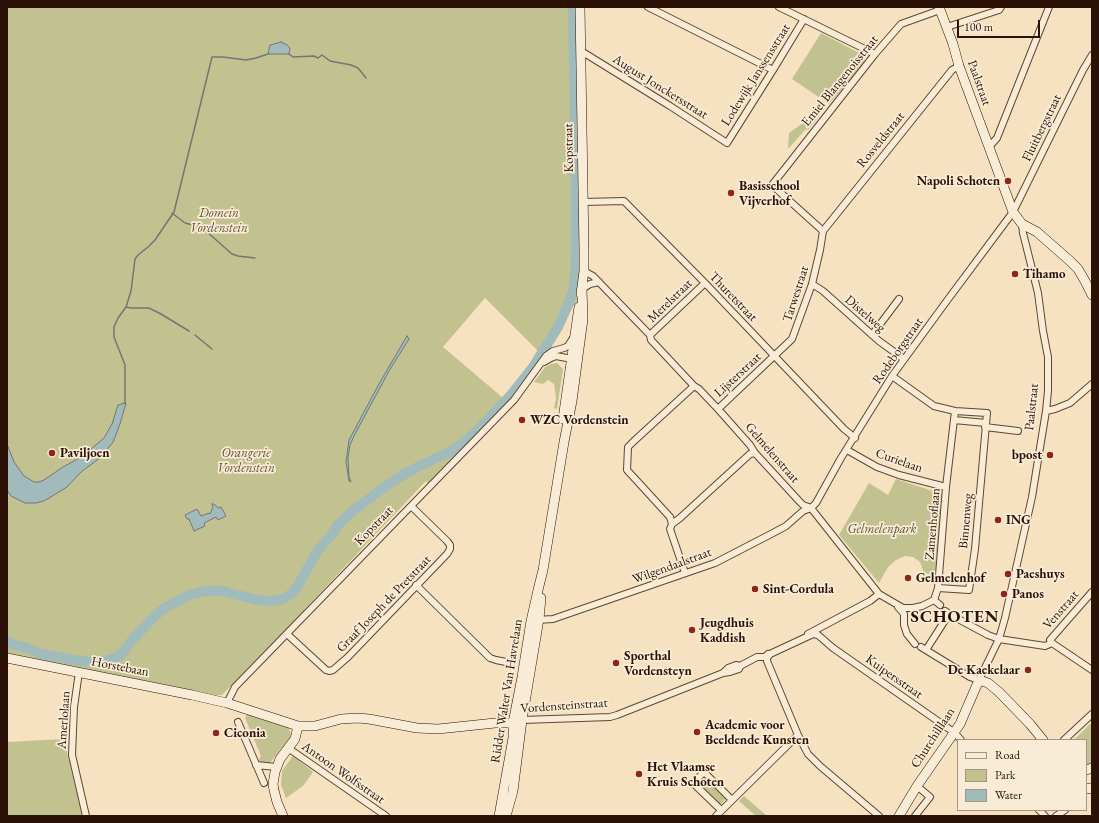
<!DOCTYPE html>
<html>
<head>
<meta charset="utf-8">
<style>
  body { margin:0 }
  #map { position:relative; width:1099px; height:823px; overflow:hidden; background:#f6e2c0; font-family:"EB Garamond",serif }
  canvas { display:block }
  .frame { position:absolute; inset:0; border:8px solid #2b1106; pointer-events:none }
  .legend { position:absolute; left:957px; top:739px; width:130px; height:72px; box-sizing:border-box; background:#f9ecd6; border:1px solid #a79483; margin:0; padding:5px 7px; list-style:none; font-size:12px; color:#2b1106 }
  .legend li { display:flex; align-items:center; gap:8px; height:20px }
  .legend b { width:20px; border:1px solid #a79483 }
  .scale { position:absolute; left:957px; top:20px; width:83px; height:18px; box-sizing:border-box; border:2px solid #2b1106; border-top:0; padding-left:5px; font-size:12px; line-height:14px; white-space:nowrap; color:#2b1106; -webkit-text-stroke:3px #f9ecd6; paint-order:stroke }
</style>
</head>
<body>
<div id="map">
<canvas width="1099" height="823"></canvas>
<div class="frame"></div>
<ul class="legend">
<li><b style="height:5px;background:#f9ecd6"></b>Road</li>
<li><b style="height:11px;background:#c1c28f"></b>Park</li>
<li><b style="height:11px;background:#a1bbbd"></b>Water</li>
</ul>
<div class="scale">100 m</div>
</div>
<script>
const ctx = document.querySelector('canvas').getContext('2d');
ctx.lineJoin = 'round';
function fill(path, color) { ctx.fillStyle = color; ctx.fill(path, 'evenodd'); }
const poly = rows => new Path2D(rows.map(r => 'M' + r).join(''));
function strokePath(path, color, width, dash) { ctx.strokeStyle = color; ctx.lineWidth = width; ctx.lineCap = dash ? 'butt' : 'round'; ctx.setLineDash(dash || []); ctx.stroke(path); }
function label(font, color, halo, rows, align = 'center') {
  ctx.font = font + ' "EB Garamond",serif'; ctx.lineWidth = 3.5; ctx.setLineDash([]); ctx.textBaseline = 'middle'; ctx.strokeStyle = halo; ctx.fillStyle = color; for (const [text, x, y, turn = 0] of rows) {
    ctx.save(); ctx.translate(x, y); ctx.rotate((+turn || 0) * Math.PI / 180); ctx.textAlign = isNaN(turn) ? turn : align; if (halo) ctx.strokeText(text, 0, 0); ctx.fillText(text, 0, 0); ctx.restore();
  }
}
fill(poly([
  [7,7,575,7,578,165,577,301,540,353,485,298,443,347,509,403,428,483,426,481,304,610,304,611,222,695,216,695,7,653],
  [821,33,863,55,865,62,829,104,792,79],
  [816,114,819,116,808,130,806,129,788,149,789,133],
  [557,363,563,369,557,409,554,408,556,398,554,384,548,380,543,384,534,382,545,367,551,364],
  [896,479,942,494,936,575,924,573,920,562,913,557,905,556,896,560,888,567,879,583,839,535,869,483,888,495],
  [247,714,288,727,289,729,291,734,290,738,280,750,270,763,263,763,258,761,261,756,245,718,246,717],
  [1090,724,1092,726,1092,764,1086,764,1086,740,1074,740],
  [64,739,82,816,7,816,7,742],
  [293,756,313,772,303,786,286,798,281,785,282,771],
  [704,776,727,798,719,806,696,783],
  [744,796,767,816,756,816,739,801]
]), '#c1c28f');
const water = poly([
  [281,42,287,45,290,48,289,54,268,54,270,45,281,42],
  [407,336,409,339,389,371,355,434,350,445,348,458,349,477,351,482,349,481,346,462,349,440,380,382,407,336],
  [125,403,126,403,120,424,113,442,100,458,81,472,67,487,44,501,36,503,25,503,11,496,7,490,7,444,14,462,24,476,34,482,39,482,44,480,63,467,83,456,104,438,112,424,118,405,125,403],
  [212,504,214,504,216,506,219,508,221,507,226,516,218,520,216,517,204,523,205,526,194,531,189,519,187,519,185,515,197,509,201,516,209,513,210,514,213,507,212,504]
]);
fill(water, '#a1bbbd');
strokePath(water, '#727774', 1);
strokePath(poly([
  [289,54,293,57,314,56,318,58,322,55,330,61,351,65,358,68,366,78],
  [172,213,185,223,197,226,206,231,232,254,238,256,255,258],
  [126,307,131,308,149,308,161,314,189,331],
  [195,335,212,349],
  [125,403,125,365,114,337,114,327,118,318,126,307,131,291,135,259,138,255,148,247,155,240,174,212,212,57,223,57,246,60,256,58,268,54]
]), '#727774', 1.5);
strokePath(poly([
  [7,641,14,645,27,648,41,654,81,661,95,662,108,660,120,656,132,640,152,619,163,609,189,595,206,591,223,591,257,600,272,601,283,599,291,594,297,587,318,550,333,533,337,526,350,513,383,488,403,475,423,464,450,452,462,444,479,429,510,396,533,367,558,327,568,305,573,291,575,277,576,251,576,187,573,7]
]), '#a1bbbd', 10);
const street = poly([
  [648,7,773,70],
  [779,7,875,54],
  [947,27,999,10,1001,7],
  [581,51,670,106,727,143,773,70,804,19],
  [989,147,997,138,1049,7],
  [583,202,624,201,705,283,844,429,855,438],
  [823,231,772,185,875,54,901,24,940,10],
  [823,231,952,70,959,66],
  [584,271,593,276,650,335,651,340,694,386,699,389,718,409,750,445,755,453,799,501,803,505,811,508,879,594,903,608,913,608,922,606,934,600,938,588,946,487,955,411],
  [812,284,823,291,879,341,904,359],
  [582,289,590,284,599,282],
  [650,335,705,283],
  [872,335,899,299],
  [544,362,551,358,556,356,572,359,575,359],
  [892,376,934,406,955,411,987,413,975,549,969,590,938,588],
  [718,409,792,339,812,284,820,250,823,231],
  [1046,411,1055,409,1070,403,1092,384],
  [954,420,986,423],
  [985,427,1018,431],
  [847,450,877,467,899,475,946,487],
  [672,524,680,518,750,454,755,453],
  [685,573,670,529,672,524,670,517,627,470,628,447,634,441,694,386],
  [416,585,490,658,496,660,511,663],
  [934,600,940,605],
  [898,607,904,614,904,625,907,634,915,644],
  [945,611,949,614,988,635,999,639,1045,646,1052,643],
  [536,620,553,619,715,563,773,533,786,526,803,511,811,508,816,503,841,458,892,376,946,302,1013,212,1083,70,1092,55],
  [287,634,326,670,329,671,333,670,348,657,447,554,450,549,450,545,447,541,411,506],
  [808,634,870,601,879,594],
  [1052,643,1050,640,1092,592],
  [1052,643,1092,670],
  [921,647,970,677,979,680,999,639,1005,618,1032,497,1046,411,1048,391,1048,357,1043,331,1038,293,1023,233,1022,224],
  [926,650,949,614],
  [79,672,74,707,72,755,86,816],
  [723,673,730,672,739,669,740,666],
  [227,703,235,687,514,400,546,356,553,351,564,348,568,346,573,338],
  [522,720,610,717,617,715,723,673,728,668,736,665,740,666,757,657,765,657,768,654],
  [238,722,264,783],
  [1064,740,1092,714],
  [288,748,386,816],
  [256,765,276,767],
  [721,810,693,783,704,772,732,800],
  [1039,810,1045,816],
  [716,816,798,735],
  [879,816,820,766,808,754,798,735,767,661,767,658,770,654,813,634,818,635,833,648,955,733,961,740],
  [915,816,930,797,917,786],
  [1056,816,1065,810]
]);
const secondary = poly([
  [580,7,584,250,584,271,581,294],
  [939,7,953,44,959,66,1013,212,1022,224,1037,232,1070,261,1078,269,1085,281,1092,295],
  [563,419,579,307],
  [7,658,192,695,227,703,298,726,315,726,341,719,358,718,369,719,417,728,438,729,495,723,513,723,522,720],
  [1086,770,1092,768],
  [1086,788,1092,789],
  [283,816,277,802,274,790,273,784,275,772,280,759,295,739,298,726],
  [499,816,513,738,513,723,522,677,531,621,538,590,543,570,564,442,572,401,583,319,582,289],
  [506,816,513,791,522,720,539,619,541,598],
  [899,816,917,786,960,724,979,680,988,683,999,692,1030,724,1043,740]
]);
strokePath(street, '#5e4534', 8);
strokePath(secondary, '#2b1106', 10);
strokePath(street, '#f9ecd6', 6);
strokePath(secondary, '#f9ecd6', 9);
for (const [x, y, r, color] of [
  [1008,181,4,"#8f2418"],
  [731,193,4,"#8f2418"],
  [1015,274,4,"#8f2418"],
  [522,420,4,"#8f2418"],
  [52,453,4,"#8f2418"],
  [1050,455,4,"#8f2418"],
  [998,520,4,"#8f2418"],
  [1008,574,4,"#8f2418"],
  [908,578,4,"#8f2418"],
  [755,589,4,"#8f2418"],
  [1004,594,4,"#8f2418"],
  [692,630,4,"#8f2418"],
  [616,663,4,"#8f2418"],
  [1028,670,4,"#8f2418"],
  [697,732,4,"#8f2418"],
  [216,733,4,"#8f2418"],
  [639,774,4,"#8f2418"]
]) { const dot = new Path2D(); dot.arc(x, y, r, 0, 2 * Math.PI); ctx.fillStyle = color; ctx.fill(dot); strokePath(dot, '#f9ecd6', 1.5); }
label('13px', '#2b1106', '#f9ecd6', [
  ["Lodewijk Janssensstraat",756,75,-58],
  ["Emiel Blangenoisstraat",840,81,-51],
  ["Paalstraat",979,83,70],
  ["August Jonckersstraat",660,87,32],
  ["Fluitbergstraat",1042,128,-64],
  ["Rosveldstraat",881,140,-51],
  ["Kopstraat",569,148,-91],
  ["Tarwestraat",796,294,-72],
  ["Thuretstraat",733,297,46],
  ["Merelstraat",670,301,-44],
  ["Distelweg",865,314,41],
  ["Rodeborgstraat",898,351,-55],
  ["Lijsterstraat",738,375,-43],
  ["Paalstraat",1032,407,-84],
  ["Gelmelenstraat",772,453,49],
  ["Curielaan",899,461,19],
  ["Binnenweg",966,521,-85],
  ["Zamenhoflaan",933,524,-85],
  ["Kopstraat",374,526,-46],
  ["Wilgendaalstraat",672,566,-20],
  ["Graaf Joseph de Pretstraat",384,604,-46],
  ["Venstraat",1061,610,-49],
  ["Horstebaan",120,667,11],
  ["Kuipersstraat",894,677,35],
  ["Ridder Walter Van Havrelaan",507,691,-81],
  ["Vordensteinstraat",564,706,-4],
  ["Amerlolaan",64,720,-86],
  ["Churchilllaan",933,738,-57],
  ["Antoon Wolfsstraat",343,773,35]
]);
label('bold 13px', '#2b1106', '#f9ecd6', [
  ["Napoli Schoten",1000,181,"right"],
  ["Basisschool",739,186],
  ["Vijverhof",739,201],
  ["Tihamo",1023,274],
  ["WZC Vordenstein",530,420],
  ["Paviljoen",60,453],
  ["bpost",1042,455,"right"],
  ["ING",1006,520],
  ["Paeshuys",1016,574],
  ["Gelmelenhof",916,578],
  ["Sint-Cordula",763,589],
  ["Panos",1012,594],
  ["Jeugdhuis",700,623],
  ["Kaddish",700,638],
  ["Sporthal",624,656],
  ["Vordensteyn",624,671],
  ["De Kaekelaar",1020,670,"right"],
  ["Academie voor",705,725],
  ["Beeldende Kunsten",705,740],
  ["Ciconia",224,733],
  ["Het Vlaamse",647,767],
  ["Kruis Schoten",647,782]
], 'left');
label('italic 13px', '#604f36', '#f9ecd6', [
  ["Domein",219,213],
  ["Vordenstein",219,228],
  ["Orangerie",246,453],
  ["Vordenstein",246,468],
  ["Gelmelenpark",882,529]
]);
ctx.letterSpacing = '1px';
label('bold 17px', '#2b1106', '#f9ecd6', [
  ["SCHOTEN",955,617]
]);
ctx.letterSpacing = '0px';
</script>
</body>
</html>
